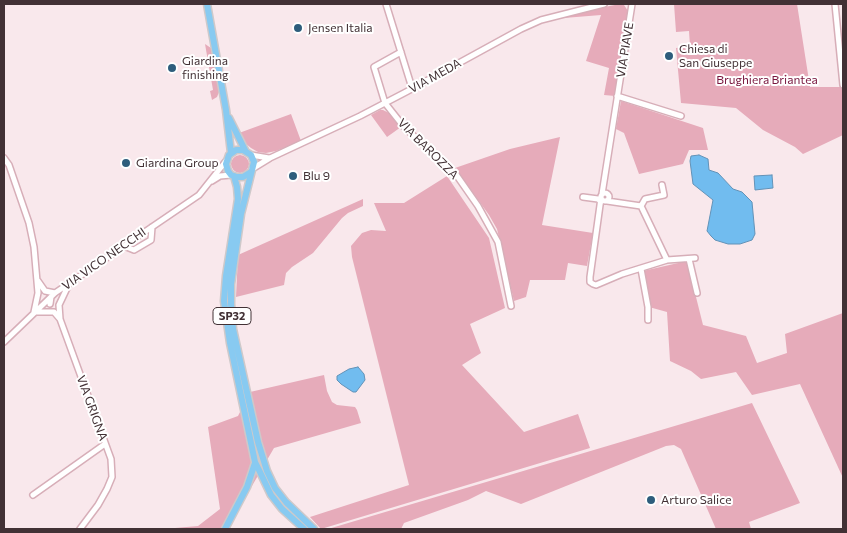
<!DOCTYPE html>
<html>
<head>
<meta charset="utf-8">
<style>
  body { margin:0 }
  #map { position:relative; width:847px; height:533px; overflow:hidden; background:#f9e8ec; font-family:Commissioner,sans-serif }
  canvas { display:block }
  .frame { position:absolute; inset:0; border:5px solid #423135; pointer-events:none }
</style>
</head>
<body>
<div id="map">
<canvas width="847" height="533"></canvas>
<div class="frame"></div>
</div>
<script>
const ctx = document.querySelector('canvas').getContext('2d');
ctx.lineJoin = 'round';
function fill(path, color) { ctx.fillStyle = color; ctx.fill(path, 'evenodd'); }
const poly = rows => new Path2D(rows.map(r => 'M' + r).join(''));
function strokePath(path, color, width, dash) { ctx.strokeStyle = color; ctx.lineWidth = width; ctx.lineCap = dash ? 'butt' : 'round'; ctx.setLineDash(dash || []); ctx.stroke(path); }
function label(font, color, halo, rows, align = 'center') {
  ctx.font = font + ' Commissioner,sans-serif'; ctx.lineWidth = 4; ctx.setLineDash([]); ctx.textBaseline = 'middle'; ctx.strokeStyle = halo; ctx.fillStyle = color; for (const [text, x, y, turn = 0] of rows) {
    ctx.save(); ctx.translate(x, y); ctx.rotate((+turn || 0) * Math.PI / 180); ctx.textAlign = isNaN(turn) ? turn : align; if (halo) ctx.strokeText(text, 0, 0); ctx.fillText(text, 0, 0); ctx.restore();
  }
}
fill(poly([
  [620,4,624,5,628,11,615,96,604,95,609,68,586,61,601,15,564,18,564,15],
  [674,4,797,4,810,87,841,87,837,50,843,51,843,135,803,154,795,147,763,130,736,108,681,103,676,48,690,46,689,31,676,32],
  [205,44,211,48,219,92,217,97,212,100,210,91,213,90],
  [621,101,703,128,708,150,689,150,683,164,639,174,624,133,616,129],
  [380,110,383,110,389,113,401,127,387,137,371,115],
  [291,114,301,141,276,151,266,153,258,152,251,148,245,143,239,133],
  [560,137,542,225,593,233,587,266,568,263,565,280,530,280,526,297,514,301,497,229,489,215,455,168,510,149],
  '231 164a9 9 0 1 1 18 0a9 9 0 1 1-18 0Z',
  [447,176,489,238,505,308,470,324,481,353,462,365,524,432,578,414,590,448,321,529,310,517,409,485,352,257,351,246,362,233,371,230,386,231,374,203,404,203],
  [363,199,363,206,348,213,342,218,313,253,292,267,286,273,284,285,236,297,238,255],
  [687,261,703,325,746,336,757,363,787,353,785,334,843,313,843,478,800,384,752,395,736,372,701,379,691,371,670,361,667,312,649,307,643,271],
  [324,375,327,391,332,402,337,405,355,407,357,410,361,423,274,448,227,529,175,529,175,528,198,526,220,509,208,427,238,416,250,392],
  [752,403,800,503,749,522,751,529,716,529,681,449,674,445,666,446,521,504,486,491,468,500,404,523,401,529,328,529]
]), '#e6abba');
const water = poly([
  [699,155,708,159,709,170,718,173,733,189,742,192,752,202,755,234,752,240,740,244,728,244,715,240,711,236,707,231,713,200,693,184,690,161,691,156,699,155],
  [772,175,773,188,755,190,754,176,772,175],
  [358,367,364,374,365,380,356,392,353,392,341,384,337,380,337,376,349,369,358,367]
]);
fill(water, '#71bcef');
strokePath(water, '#6392b7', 1);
const minor = poly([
  [386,4,412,88],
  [835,4,843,85],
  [401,52,374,67,385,103,404,127,455,173,478,206,498,242,511,306],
  [617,96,681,116],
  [251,155,269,158],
  [4,158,9,165,29,223,34,247,38,293,34,312,54,312,60,319],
  [252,169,270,158,360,116,406,92,521,29,541,20,604,4],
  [212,181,220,176,231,175],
  '601 197a4 4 0 1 1 8 0a4 4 0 1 1-8 0Z',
  [602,194,632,4],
  [583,197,598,199,601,202],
  [601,198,590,277,590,282,593,284,596,285,622,274,667,260,695,258],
  [607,201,641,206,667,260],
  [641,206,645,199,664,195,662,185],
  [124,246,134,250,151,240,152,227],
  [689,259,697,293],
  [641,269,648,307,648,320],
  [38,281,45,291,55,293],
  [68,286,59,305,60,319,111,459,112,477,107,489,98,505,80,529],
  [50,304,51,297],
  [4,342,55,293,199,195,226,161],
  [33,495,105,444]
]);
const major = poly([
  [207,4,226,110,231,153],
  [229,118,245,150],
  [251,172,243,177,237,177,231,175,228,171,226,164,229,155,236,150,243,150,251,155,254,162,241,214,231,284,231,304,233,329,258,442,267,471,275,488,286,502,314,529],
  [234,176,237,187,238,199,226,276,224,301,230,343,255,462,260,472,271,495,282,509,304,529],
  [225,529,247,487,255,463]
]);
strokePath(minor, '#d7aeb8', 8);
strokePath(major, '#cec9ca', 9);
strokePath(minor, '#fff', 5);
strokePath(major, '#88caf1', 6);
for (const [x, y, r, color] of [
  [298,28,5,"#2e5d7c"],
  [669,56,5,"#2e5d7c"],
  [172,68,5,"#2e5d7c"],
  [126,163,5,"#2e5d7c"],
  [293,176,5,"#2e5d7c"],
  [651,500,5,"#2e5d7c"]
]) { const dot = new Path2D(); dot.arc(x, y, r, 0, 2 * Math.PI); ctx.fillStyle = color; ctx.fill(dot); strokePath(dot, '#fff', 2); }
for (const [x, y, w] of [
  [232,316,38]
]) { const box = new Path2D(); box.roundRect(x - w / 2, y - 8.5, w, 17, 4); ctx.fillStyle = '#fff'; ctx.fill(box); strokePath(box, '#423135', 1); }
label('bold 11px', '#423135', null, [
  ["SP32",232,316]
]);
label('12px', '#423135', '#fff', [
  ["Jensen Italia",308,28],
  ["Chiesa di",679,49],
  ["San Giuseppe",679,63],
  ["Giardina",182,61],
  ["finishing",182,75],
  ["Giardina Group",136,163],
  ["Blu 9",303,176],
  ["Arturo Salice",661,500]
], 'left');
label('12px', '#423135', '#fff', [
  ["VIA PIAVE",625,50,-81],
  ["VIA MEDA",435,76,-29],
  ["VIA BAROZZA",428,149,45],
  ["VIA VICO NECCHI",104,259,-35],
  ["VIA GRIGNA",92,408,70]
]);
label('12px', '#78163e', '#fff', [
  ["Brughiera Briantea",767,80]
]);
</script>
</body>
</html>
